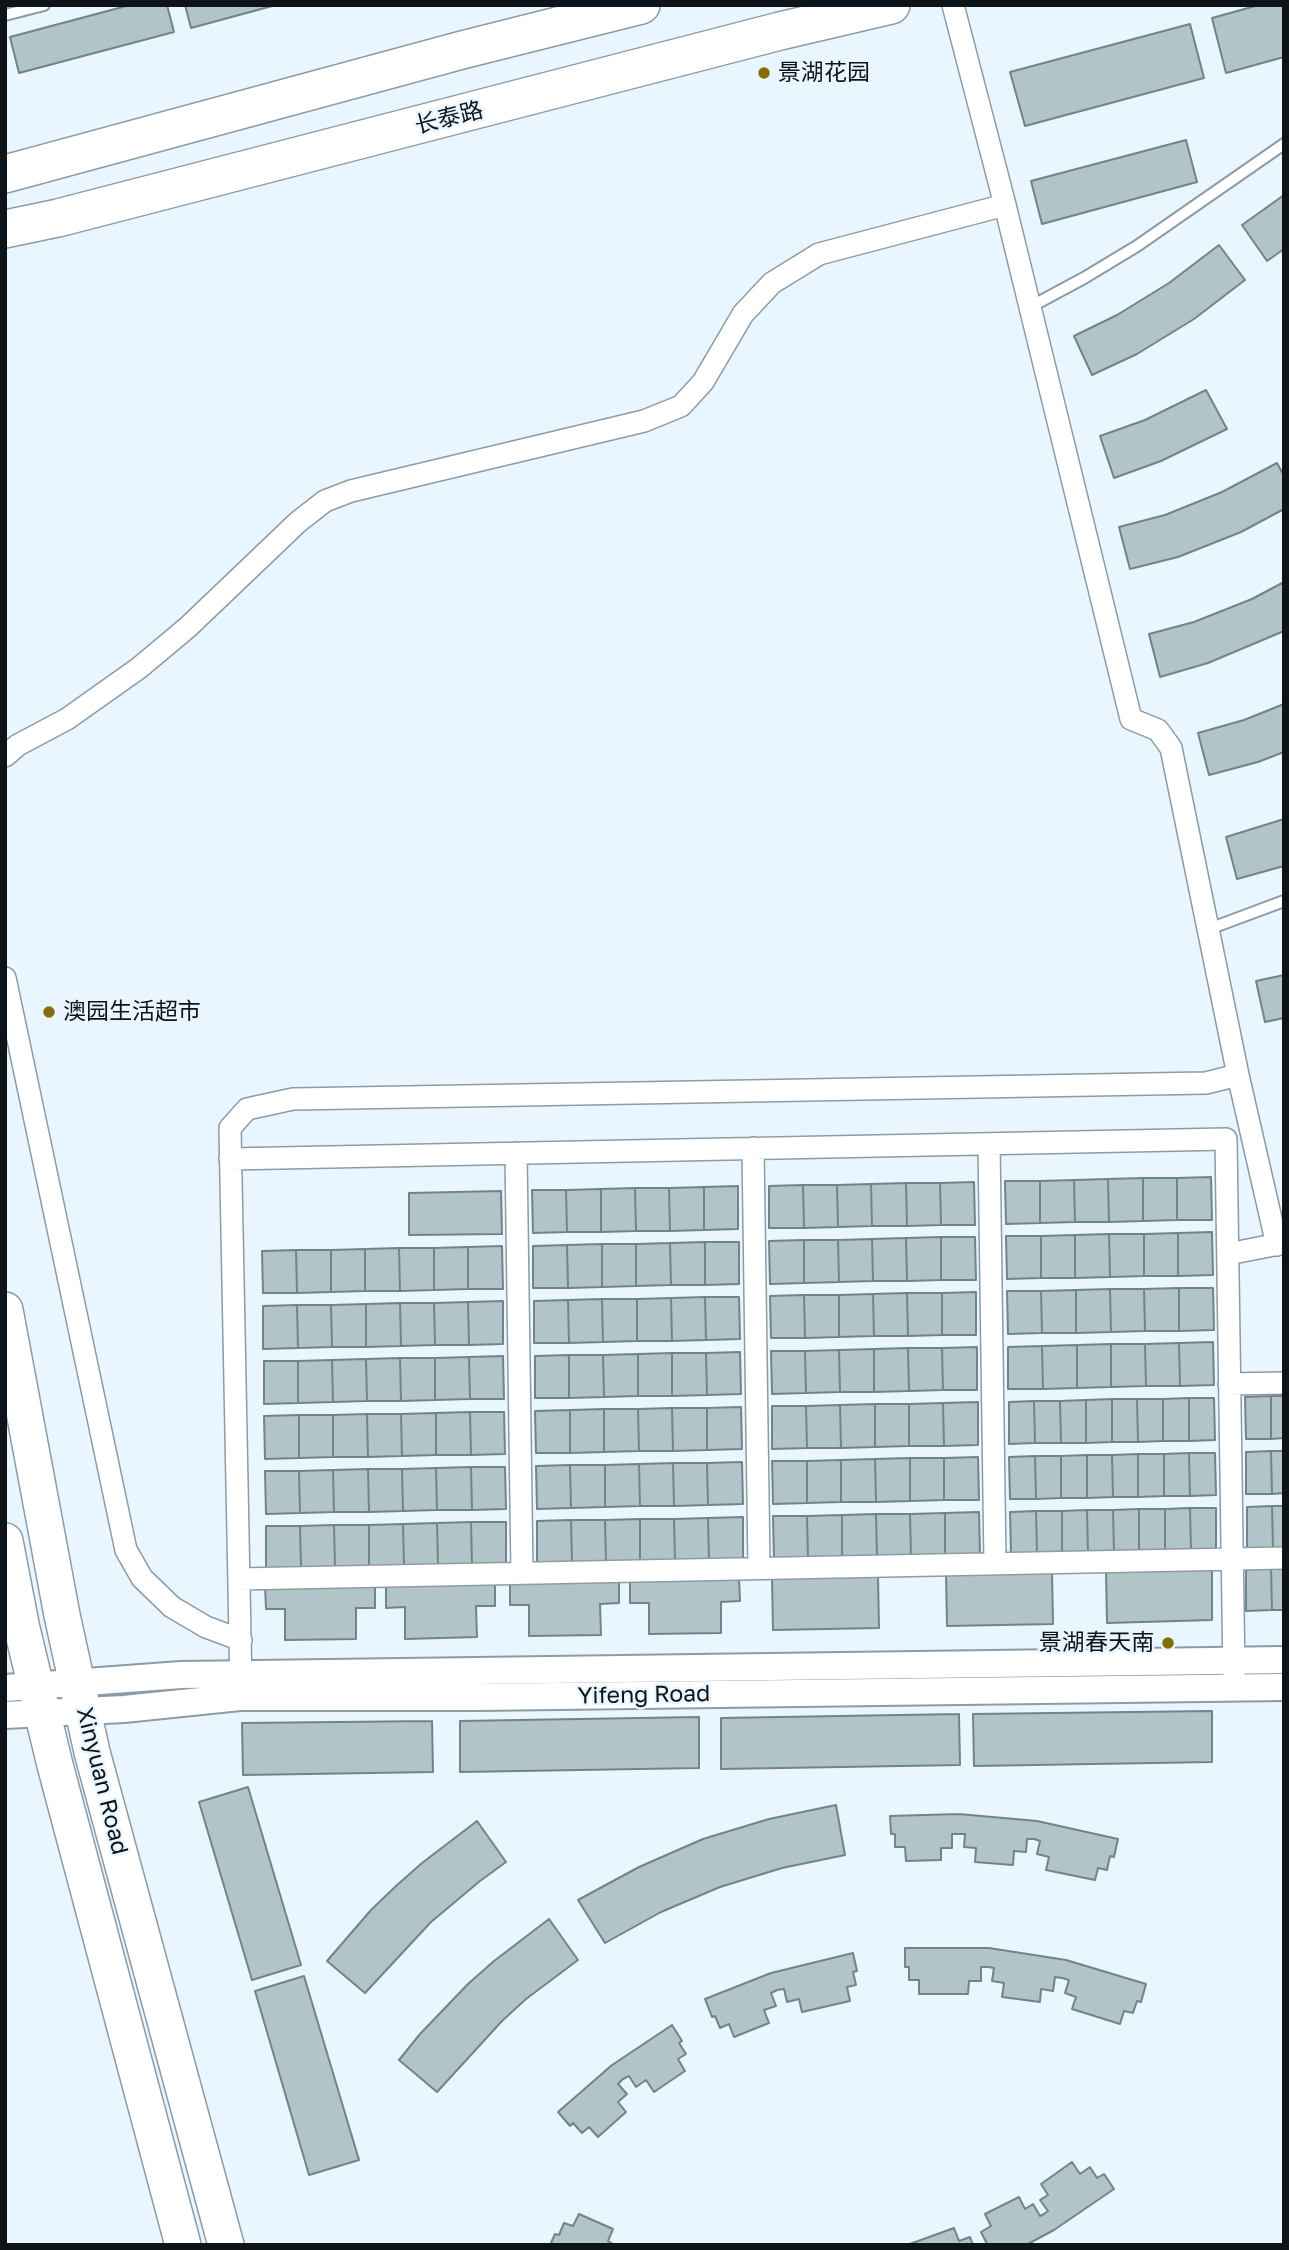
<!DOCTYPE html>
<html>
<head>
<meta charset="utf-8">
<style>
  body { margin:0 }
  #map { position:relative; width:1289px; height:2250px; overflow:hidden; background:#e9f6ff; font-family:"Golos Text",sans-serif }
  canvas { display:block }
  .frame { position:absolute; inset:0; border:7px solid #0e1317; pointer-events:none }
</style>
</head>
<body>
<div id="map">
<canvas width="1289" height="2250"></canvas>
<div class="frame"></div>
</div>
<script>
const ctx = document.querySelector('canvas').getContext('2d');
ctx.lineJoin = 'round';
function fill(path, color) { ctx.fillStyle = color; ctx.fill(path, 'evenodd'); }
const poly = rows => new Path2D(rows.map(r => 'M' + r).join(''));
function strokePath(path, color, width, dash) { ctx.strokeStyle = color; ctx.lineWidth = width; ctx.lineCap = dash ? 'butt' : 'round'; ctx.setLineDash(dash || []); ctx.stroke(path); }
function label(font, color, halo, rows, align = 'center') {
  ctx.font = font + ' "Golos Text","Noto Sans SC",sans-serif'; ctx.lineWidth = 5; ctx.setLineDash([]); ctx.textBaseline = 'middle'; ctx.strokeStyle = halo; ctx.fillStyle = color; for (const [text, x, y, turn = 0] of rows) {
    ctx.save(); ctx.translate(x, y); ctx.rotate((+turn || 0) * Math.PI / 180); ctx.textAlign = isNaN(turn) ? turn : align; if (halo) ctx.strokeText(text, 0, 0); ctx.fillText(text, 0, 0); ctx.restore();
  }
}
const building = poly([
  [130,5,167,5,174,32,19,73,10,37,130,5],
  [185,5,276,5,191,28,185,5],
  [1259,5,1284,5,1284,57,1226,73,1212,18,1259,5],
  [1190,24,1204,78,1025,126,1010,72,1190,24],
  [1186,140,1197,182,1042,224,1031,181,1186,140],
  [1284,195,1284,249,1267,261,1242,225,1284,195],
  [1219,245,1245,280,1194,319,1137,354,1092,375,1074,336,1117,315,1169,283,1219,245],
  [1206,390,1227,429,1161,461,1114,478,1100,436,1145,420,1206,390],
  [1277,463,1284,476,1284,509,1241,532,1178,557,1130,569,1119,527,1165,515,1222,492,1277,463],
  [1284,582,1284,631,1208,663,1160,677,1149,634,1194,622,1252,599,1284,582],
  [1284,704,1284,752,1258,762,1209,775,1198,733,1244,720,1284,704],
  [1284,819,1284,866,1237,879,1226,837,1284,819],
  [1284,975,1284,1018,1265,1022,1256,981,1284,975],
  [1211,1177,1212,1220,1177,1220,1177,1178,1211,1177],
  [1143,1178,1143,1221,1109,1222,1108,1179,1143,1178],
  [1143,1178,1177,1178,1177,1220,1143,1221,1143,1178],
  [1108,1179,1109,1222,1075,1222,1074,1180,1108,1179],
  [1074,1180,1075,1222,1040,1223,1040,1181,1074,1180],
  [1005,1181,1040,1181,1040,1223,1006,1224,1005,1181],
  [974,1182,975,1225,941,1225,940,1183,974,1182],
  [906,1183,907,1226,872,1226,871,1184,906,1183],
  [906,1183,940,1183,941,1225,907,1226,906,1183],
  [871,1184,872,1226,838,1227,837,1185,871,1184],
  [803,1185,837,1185,838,1227,804,1228,803,1185],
  [803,1185,804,1228,769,1228,769,1186,803,1185],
  [738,1186,738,1229,704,1230,704,1187,738,1186],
  [704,1187,704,1230,670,1231,669,1188,704,1187],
  [635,1188,636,1231,601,1232,601,1189,635,1188],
  [635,1188,669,1188,670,1231,636,1231,635,1188],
  [601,1189,601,1232,567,1232,566,1190,601,1189],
  [532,1190,566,1190,567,1232,533,1233,532,1190],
  [501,1191,502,1234,409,1235,409,1193,501,1191],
  [1212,1232,1213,1275,1178,1276,1178,1233,1212,1232],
  [1178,1233,1178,1276,1144,1276,1144,1234,1178,1233],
  [1109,1234,1110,1277,1075,1278,1075,1235,1109,1234],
  [1109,1234,1144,1234,1144,1276,1110,1277,1109,1234],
  [1075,1235,1075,1278,1041,1278,1041,1236,1075,1235],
  [1006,1236,1041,1236,1041,1278,1007,1279,1006,1236],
  [941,1237,941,1280,907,1281,906,1238,941,1237],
  [941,1237,975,1237,976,1280,941,1280,941,1237],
  [906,1238,907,1281,873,1281,872,1239,906,1238],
  [872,1239,873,1281,839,1282,838,1240,872,1239],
  [804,1240,804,1283,770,1284,769,1241,804,1240],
  [804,1240,838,1240,839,1282,804,1283,804,1240],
  [705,1242,705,1285,671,1285,670,1243,705,1242],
  [705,1242,739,1242,739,1284,705,1285,705,1242],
  [670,1243,671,1285,636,1286,636,1244,670,1243],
  [602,1244,602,1287,568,1288,567,1245,602,1244],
  [602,1244,636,1244,636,1286,602,1287,602,1244],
  [567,1245,568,1288,533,1288,533,1246,567,1245],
  [502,1246,503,1289,468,1289,468,1247,502,1246],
  [468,1247,468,1289,434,1290,434,1248,468,1247],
  [399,1248,400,1291,365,1291,365,1249,399,1248],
  [399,1248,434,1248,434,1290,400,1291,399,1248],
  [365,1249,365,1291,331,1292,331,1250,365,1249],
  [296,1250,297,1293,263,1293,262,1251,296,1250],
  [296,1250,331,1250,331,1292,297,1293,296,1250],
  [1179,1288,1179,1331,1145,1331,1144,1289,1179,1288],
  [1179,1288,1213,1288,1214,1330,1179,1331,1179,1288],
  [1110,1289,1111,1332,1076,1333,1076,1290,1110,1289],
  [1110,1289,1144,1289,1145,1331,1111,1332,1110,1289],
  [1076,1290,1076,1333,1042,1333,1041,1291,1076,1290],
  [1007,1291,1041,1291,1042,1333,1008,1334,1007,1291],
  [976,1292,976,1335,942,1335,942,1293,976,1292],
  [907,1293,908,1336,874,1336,873,1294,907,1293],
  [907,1293,942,1293,942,1335,908,1336,907,1293],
  [873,1294,874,1336,839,1337,839,1295,873,1294],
  [804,1295,805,1338,771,1338,770,1296,804,1295],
  [804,1295,839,1295,839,1337,805,1338,804,1295],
  [705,1297,706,1340,672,1341,671,1298,705,1297],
  [705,1297,739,1297,740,1339,706,1340,705,1297],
  [671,1298,672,1341,637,1341,637,1299,671,1298],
  [602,1299,603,1342,569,1343,568,1300,602,1299],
  [602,1299,637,1299,637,1341,603,1342,602,1299],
  [568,1300,569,1343,534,1343,534,1301,568,1300],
  [503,1301,503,1344,469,1345,468,1302,503,1301],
  [468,1302,469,1345,435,1345,434,1303,468,1302],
  [400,1303,434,1303,435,1345,401,1346,400,1303],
  [400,1303,401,1346,366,1347,366,1304,400,1303],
  [366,1304,366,1347,332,1347,331,1305,366,1304],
  [297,1305,298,1348,263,1349,263,1306,297,1305],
  [297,1305,331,1305,332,1347,298,1348,297,1305],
  [1213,1342,1214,1385,1180,1386,1179,1343,1213,1342],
  [1179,1343,1180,1386,1146,1386,1145,1344,1179,1343],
  [1111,1344,1111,1387,1077,1388,1077,1345,1111,1344],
  [1111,1344,1145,1344,1146,1386,1111,1387,1111,1344],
  [1077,1345,1077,1388,1043,1389,1042,1346,1077,1345],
  [1042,1346,1043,1389,1008,1389,1008,1347,1042,1346],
  [977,1347,977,1390,943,1390,942,1348,977,1347],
  [908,1348,909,1391,874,1392,874,1349,908,1348],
  [908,1348,942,1348,943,1390,909,1391,908,1348],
  [874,1349,874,1392,840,1392,839,1350,874,1349],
  [839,1350,840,1392,806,1393,805,1351,839,1350],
  [771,1351,805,1351,806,1393,772,1394,771,1351],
  [740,1352,741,1394,707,1395,706,1353,740,1352],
  [672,1353,672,1396,638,1396,638,1354,672,1353],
  [672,1353,706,1353,707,1395,672,1396,672,1353],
  [638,1354,638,1396,604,1397,603,1355,638,1354],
  [569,1355,569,1398,535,1398,535,1356,569,1355],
  [569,1355,603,1355,604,1397,569,1398,569,1355],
  [503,1356,504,1399,470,1399,469,1357,503,1356],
  [469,1357,470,1399,435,1400,435,1358,469,1357],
  [400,1358,401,1401,367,1401,366,1359,400,1358],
  [400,1358,435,1358,435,1400,401,1401,400,1358],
  [366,1359,367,1401,333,1402,332,1360,366,1359],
  [332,1360,333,1402,298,1403,298,1361,332,1360],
  [264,1361,298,1361,298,1403,264,1404,264,1361],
  [1271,1396,1271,1439,1246,1439,1245,1397,1271,1396],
  [1271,1396,1284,1396,1284,1438,1271,1439,1271,1396],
  [1189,1398,1189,1441,1163,1441,1163,1399,1189,1398],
  [1189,1398,1214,1398,1215,1440,1189,1441,1189,1398],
  [1112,1399,1112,1442,1086,1443,1086,1400,1112,1399],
  [1112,1399,1137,1399,1138,1442,1112,1442,1112,1399],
  [1137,1399,1163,1399,1163,1441,1138,1442,1137,1399],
  [1086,1400,1086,1443,1061,1443,1060,1401,1086,1400],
  [1034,1401,1035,1443,1009,1444,1009,1402,1034,1401],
  [1034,1401,1060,1401,1061,1443,1035,1443,1034,1401],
  [978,1402,978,1445,944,1446,943,1403,978,1402],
  [943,1403,944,1446,909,1446,909,1404,943,1403],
  [875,1404,875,1447,841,1448,840,1405,875,1404],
  [875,1404,909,1404,909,1446,875,1447,875,1404],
  [840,1405,841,1448,807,1448,806,1406,840,1405],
  [772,1406,806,1406,807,1448,772,1449,772,1406],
  [741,1407,742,1449,707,1450,707,1408,741,1407],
  [672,1408,673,1451,639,1451,638,1409,672,1408],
  [672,1408,707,1408,707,1450,673,1451,672,1408],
  [604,1409,604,1452,570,1453,570,1410,604,1409],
  [604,1409,638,1409,639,1451,604,1452,604,1409],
  [570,1410,570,1453,536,1453,535,1411,570,1410],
  [470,1412,471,1455,436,1455,436,1413,470,1412],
  [470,1412,504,1412,505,1454,471,1455,470,1412],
  [436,1413,436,1455,402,1456,401,1414,436,1413],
  [367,1414,368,1457,333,1457,333,1415,367,1414],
  [367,1414,401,1414,402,1456,368,1457,367,1414],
  [299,1415,299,1458,265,1459,264,1416,299,1415],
  [299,1415,333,1415,333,1457,299,1458,299,1415],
  [1271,1451,1272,1494,1246,1494,1246,1452,1271,1451],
  [1271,1451,1284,1451,1284,1493,1272,1494,1271,1451],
  [1189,1453,1190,1496,1164,1496,1164,1454,1189,1453],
  [1189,1453,1215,1453,1216,1495,1190,1496,1189,1453],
  [1138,1454,1138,1497,1113,1497,1112,1455,1138,1454],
  [1138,1454,1164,1454,1164,1496,1138,1497,1138,1454],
  [1087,1455,1087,1498,1061,1498,1061,1456,1087,1455],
  [1087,1455,1112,1455,1113,1497,1087,1498,1087,1455],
  [1035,1456,1036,1499,1010,1499,1009,1457,1035,1456],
  [1035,1456,1061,1456,1061,1498,1036,1499,1035,1456],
  [978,1457,979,1500,944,1500,944,1458,978,1457],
  [910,1458,910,1501,876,1502,875,1459,910,1458],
  [910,1458,944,1458,944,1500,910,1501,910,1458],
  [875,1459,876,1502,841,1502,841,1460,875,1459],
  [841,1460,841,1502,807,1503,807,1461,841,1460],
  [772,1461,807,1461,807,1503,773,1504,772,1461],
  [742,1462,743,1504,708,1505,707,1463,742,1462],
  [673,1463,674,1506,640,1506,639,1464,673,1463],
  [673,1463,707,1463,708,1505,674,1506,673,1463],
  [639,1464,640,1506,605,1507,605,1465,639,1464],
  [570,1465,571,1508,537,1509,536,1466,570,1465],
  [570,1465,605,1465,605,1507,571,1508,570,1465],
  [471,1467,472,1510,437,1510,436,1468,471,1467],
  [471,1467,505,1467,506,1509,472,1510,471,1467],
  [436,1468,437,1510,403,1511,402,1469,436,1468],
  [368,1469,369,1512,334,1512,333,1470,368,1469],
  [368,1469,402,1469,403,1511,369,1512,368,1469],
  [333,1470,334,1512,300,1513,299,1471,333,1470],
  [265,1471,299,1471,300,1513,266,1514,265,1471],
  [1272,1506,1273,1549,1247,1549,1247,1507,1272,1506],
  [1272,1506,1284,1506,1284,1549,1273,1549,1272,1506],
  [1190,1508,1191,1551,1165,1551,1165,1509,1190,1508],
  [1190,1508,1216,1508,1216,1550,1191,1551,1190,1508],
  [1139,1509,1139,1552,1114,1552,1113,1510,1139,1509],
  [1139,1509,1165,1509,1165,1551,1139,1552,1139,1509],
  [1087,1510,1088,1553,1062,1553,1062,1511,1087,1510],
  [1087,1510,1113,1510,1114,1552,1088,1553,1087,1510],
  [1036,1511,1037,1554,1011,1554,1010,1512,1036,1511],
  [1036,1511,1062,1511,1062,1553,1037,1554,1036,1511],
  [979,1512,980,1555,945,1556,945,1513,979,1512],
  [945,1513,945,1556,911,1556,910,1514,945,1513],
  [876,1514,877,1557,842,1558,842,1515,876,1514],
  [876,1514,910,1514,911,1556,877,1557,876,1514],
  [842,1515,842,1558,808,1558,807,1516,842,1515],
  [773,1516,807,1516,808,1558,774,1559,773,1516],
  [743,1517,743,1560,709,1560,708,1518,743,1517],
  [708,1518,709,1560,675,1561,674,1519,708,1518],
  [640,1519,640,1562,606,1562,605,1520,640,1519],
  [640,1519,674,1519,675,1561,640,1562,640,1519],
  [571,1520,572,1563,537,1564,537,1521,571,1520],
  [571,1520,605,1520,606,1562,572,1563,571,1520],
  [471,1522,472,1565,438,1565,437,1523,471,1522],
  [471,1522,506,1522,506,1564,472,1565,471,1522],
  [437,1523,438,1565,404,1566,403,1524,437,1523],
  [403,1524,404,1566,369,1567,369,1525,403,1524],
  [334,1525,335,1568,301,1568,300,1526,334,1525],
  [334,1525,369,1525,369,1567,335,1568,334,1525],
  [266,1526,300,1526,301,1568,266,1569,266,1526],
  [1271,1567,1272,1610,1246,1611,1246,1568,1271,1567],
  [1271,1567,1284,1567,1284,1610,1272,1610,1271,1567],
  [1212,1568,1212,1620,1107,1623,1106,1571,1212,1568],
  [1052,1572,1053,1624,947,1626,946,1574,1052,1572],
  [878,1576,879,1628,773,1630,772,1578,878,1576],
  [739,1578,740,1601,721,1602,721,1633,649,1634,649,1603,630,1603,630,1580,739,1578],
  [619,1580,619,1603,600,1604,601,1635,529,1636,529,1605,510,1605,510,1582,619,1580],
  [495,1582,495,1606,476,1606,477,1637,405,1639,405,1607,386,1608,386,1584,495,1582],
  [375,1584,375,1608,356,1608,356,1639,285,1640,285,1609,266,1609,265,1586,375,1584],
  [1212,1711,1212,1762,974,1766,973,1714,1212,1711],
  [959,1714,960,1765,721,1769,721,1718,959,1714],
  [699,1717,699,1768,460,1772,460,1721,699,1717],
  [432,1721,433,1772,243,1775,242,1723,432,1721],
  [248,1787,301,1965,252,1980,199,1802,248,1787],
  [836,1805,845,1855,782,1868,720,1887,661,1912,605,1943,578,1900,639,1867,703,1839,769,1819,836,1805],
  [959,1814,1037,1821,1118,1839,1114,1857,1110,1856,1107,1870,1098,1868,1095,1880,1046,1870,1049,1857,1037,1854,1040,1841,1034,1839,1027,1839,1026,1852,1014,1851,1013,1865,975,1862,976,1848,964,1847,965,1834,952,1834,952,1848,941,1848,941,1860,906,1861,905,1847,895,1847,895,1834,891,1834,890,1816,959,1814],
  [477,1821,506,1862,480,1881,431,1922,365,1993,327,1961,371,1910,396,1886,422,1863,477,1821],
  [549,1919,578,1960,526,1999,502,2021,437,2092,399,2060,420,2034,468,1984,494,1961,549,1919],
  [905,1948,989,1948,1066,1960,1146,1984,1141,2002,1137,2001,1133,2013,1124,2011,1120,2024,1072,2009,1076,1997,1065,1993,1069,1980,1062,1978,1055,1977,1053,1991,1041,1989,1040,2002,1002,1997,1004,1983,992,1981,994,1968,988,1967,981,1967,981,1981,969,1981,968,1994,919,1994,919,1980,909,1980,909,1967,905,1967,905,1948],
  [853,1953,857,1971,853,1972,856,1985,847,1987,850,2001,802,2012,799,1999,787,2002,784,1989,777,1990,771,1993,776,2006,764,2010,769,2023,734,2037,729,2024,720,2028,715,2016,712,2017,705,1999,771,1973,853,1953],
  [304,1976,359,2160,309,2175,255,1991,304,1976],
  [672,2025,682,2041,679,2043,686,2054,678,2059,685,2071,654,2092,646,2080,636,2087,629,2076,623,2079,618,2084,627,2094,618,2102,626,2112,598,2137,589,2127,582,2133,573,2123,570,2126,558,2112,612,2065,672,2025],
  [1072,2162,1080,2174,1090,2167,1097,2178,1104,2174,1114,2189,1054,2230,1026,2245,986,2245,987,2244,981,2232,991,2226,985,2214,1019,2197,1025,2209,1033,2204,1040,2216,1044,2214,1048,2211,1040,2200,1048,2195,1041,2184,1072,2162],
  [579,2214,613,2229,608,2241,615,2245,550,2245,555,2234,559,2235,564,2223,573,2226,579,2214],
  [954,2228,959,2241,970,2237,973,2245,907,2245,954,2228]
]);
fill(building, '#b1c5c9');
strokePath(building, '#718488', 2);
const service = poly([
  [5,15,44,5],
  [1030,307,1084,278,1137,246,1284,144],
  [1209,929,1284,901]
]);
const minor = poly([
  [953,5,1005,205,1131,719,1158,730,1171,748,1238,1075,1277,1245],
  [5,756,18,745,67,719,139,668,188,627,298,522,325,501,351,491,644,421,681,406,703,382,743,314,772,283,819,254,1005,205],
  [5,978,126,1550,142,1578,172,1607,206,1627,241,1640],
  [989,1144,995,1564],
  [753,1148,759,1568],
  [516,1153,522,1573],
  [230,1159,1226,1139,1234,1675],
  [1228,1254,1284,1243],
  [1229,1384,1284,1383],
  [239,1579,1284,1558],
  [241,1688,230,1128,247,1109,293,1099,1206,1083,1238,1075]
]);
const tertiary = poly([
  [5,1688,181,1675,1284,1660],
  [5,1715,124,1709,240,1697,477,1697,1284,1687]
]);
const primary = poly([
  [5,1310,62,1615,92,1752,226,2245],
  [5,1541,22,1629,55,1765,183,2245]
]);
const trunk = poly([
  [5,174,462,50,641,5],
  [5,229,58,218,780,31,891,5]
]);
strokePath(service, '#8d9ba6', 14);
strokePath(minor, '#8d9ba6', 24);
strokePath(tertiary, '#8d9ba6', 30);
strokePath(primary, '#8d9ba6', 38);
strokePath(trunk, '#8d9ba6', 40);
strokePath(service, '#fff', 10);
strokePath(minor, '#fff', 21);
strokePath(tertiary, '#fff', 26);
strokePath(primary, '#fff', 35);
strokePath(trunk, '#fff', 37);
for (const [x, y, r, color] of [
  [764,73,7,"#856d0a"],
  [49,1012,7,"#856d0a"],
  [1168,1643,7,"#856d0a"]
]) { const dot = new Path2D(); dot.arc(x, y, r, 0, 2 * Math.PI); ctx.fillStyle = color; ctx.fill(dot); strokePath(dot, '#e9f6ff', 2.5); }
label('23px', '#0e1317', '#e9f6ff', [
  ["景湖花园",778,73],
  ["澳园生活超市",63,1012],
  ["景湖春天南",1154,1643,"right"]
], 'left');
label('23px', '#0e1317', '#e9f6ff', [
  ["长泰路",449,118,-14],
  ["Yifeng Road",644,1695,-1],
  ["Xinyuan Road",102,1781,76]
]);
</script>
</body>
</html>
